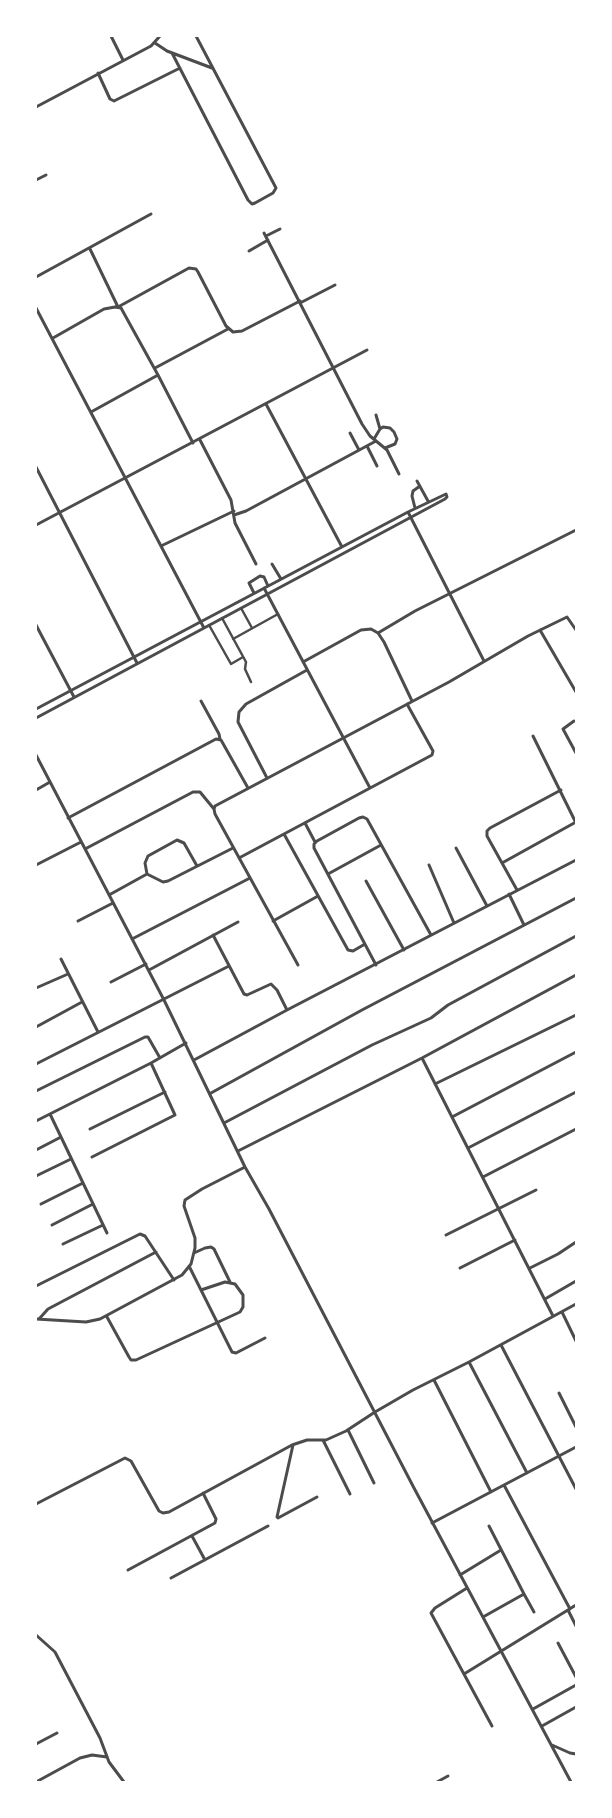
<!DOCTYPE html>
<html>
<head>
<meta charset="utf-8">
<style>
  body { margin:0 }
  #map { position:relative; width:612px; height:1818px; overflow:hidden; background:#fff; font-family:Ubuntu,sans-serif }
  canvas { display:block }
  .frame { position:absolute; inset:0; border:37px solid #fff; pointer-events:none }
</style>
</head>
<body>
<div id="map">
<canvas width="612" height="1818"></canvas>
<div class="frame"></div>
</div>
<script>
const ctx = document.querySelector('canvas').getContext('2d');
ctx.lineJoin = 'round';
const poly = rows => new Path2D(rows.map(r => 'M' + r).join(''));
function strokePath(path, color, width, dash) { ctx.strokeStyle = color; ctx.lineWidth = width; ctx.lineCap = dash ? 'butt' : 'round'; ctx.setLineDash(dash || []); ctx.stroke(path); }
strokePath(poly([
  [241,608,252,628],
  [222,618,246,662,245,669,251,682],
  [209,625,231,664,243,657],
  [233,639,278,614]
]), '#4c4c4c', 2.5);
strokePath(poly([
  [111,36,123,60],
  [155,43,167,51,212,68],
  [172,53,248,200,252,204,255,203,273,193,276,188,196,36],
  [98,73,110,99,114,101,180,68],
  [36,107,151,46,160,36],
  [36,180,46,175],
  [264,233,362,424,370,436,387,450,399,474],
  [266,236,280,229],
  [90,249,118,307,189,268,196,269,198,272,226,326,233,332,242,331,300,301],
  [249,251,268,240],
  [36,277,151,214],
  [300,303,335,285],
  [36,308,204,628],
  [53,338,104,309,115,307,121,308,158,375,193,443],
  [155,368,228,329],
  [266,404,342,547],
  [91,412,158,375],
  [376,415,380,429],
  [350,433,359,450],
  [374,439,380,429,383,427,390,428,394,432,397,439,395,444,385,448],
  [200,440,231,500,235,523,256,564],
  [367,446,377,466],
  [36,467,137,663],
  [417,481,428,501],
  [415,508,412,496,413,491,420,486],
  [408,512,484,661],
  [234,515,246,511,376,441],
  [36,525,367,350],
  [161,546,234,511],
  [272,564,281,579],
  [264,588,370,788],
  [254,593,249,583,260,576,264,577,268,586],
  [36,625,74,697],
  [540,630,576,692],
  [378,633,415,611,576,530],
  [303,662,361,630,371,629,378,633,384,642,412,701],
  [201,701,219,734,220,739],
  [36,709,408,512,446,494,447,497,445,499,36,718],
  [574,721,563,729,576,753],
  [533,736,576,823],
  [36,755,164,1000,245,1167,269,1209,414,1488,571,1782],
  [267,778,238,722,239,712,246,704,307,670],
  [36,790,50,782],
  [68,818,216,739,221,740,248,788],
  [305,823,315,842],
  [284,834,348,950,353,951,365,944],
  [456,848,487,906],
  [85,849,193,792,200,792,214,809],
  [239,858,432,755,433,751,407,704],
  [502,863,576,822],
  [36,865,81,842],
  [429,865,454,923],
  [147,874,145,863,148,856,177,840,184,843,197,866],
  [328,874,381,845],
  [366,881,404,950],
  [517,890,487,836,487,831,490,828,561,790],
  [509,894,524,925],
  [109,895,147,874,163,882,168,881,233,848],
  [78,921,113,903],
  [273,921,318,896],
  [213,935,244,994,247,995,271,984,277,990,287,1010],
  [132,939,250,878],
  [61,959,98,1032],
  [298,965,215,814,214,809,215,806,449,682,528,636,567,617,576,630],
  [376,965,314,848,314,844,317,841,359,818,363,817,367,819,431,935],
  [149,970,238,922],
  [111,982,146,964],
  [36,988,68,974],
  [36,1027,82,1002],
  [422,1058,553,1316],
  [194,1060,287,1010,576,860],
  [36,1064,229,966],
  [435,1084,576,1015],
  [36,1091,145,1037,148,1037,160,1058],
  [211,1093,362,1010,576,898],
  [50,1114,107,1233],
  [452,1117,576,1052],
  [36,1121,151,1063,186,1043],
  [224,1123,372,1045,431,1018,448,1005,576,936],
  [90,1129,165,1092],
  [468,1148,576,1092],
  [36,1150,61,1137],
  [238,1151,422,1058,576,975],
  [92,1157,175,1115,151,1063],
  [36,1176,71,1159],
  [483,1177,576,1129],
  [41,1204,83,1183],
  [52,1225,93,1204],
  [446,1235,536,1190],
  [63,1244,103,1225],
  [194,1253,205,1248,211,1247,214,1249,230,1282],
  [189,1266,232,1352,236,1353,265,1338],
  [460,1268,515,1240],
  [530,1268,558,1254,576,1242],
  [36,1286,140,1234,145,1236,174,1280],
  [545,1299,576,1281],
  [562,1312,576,1341],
  [107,1317,129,1357,131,1360,136,1360,240,1312,243,1307,243,1295,235,1284,225,1282,201,1290],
  [36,1319,86,1322,100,1319,182,1275,191,1264,195,1248,195,1238,184,1206,185,1200,202,1189,245,1167],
  [39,1319,48,1309,156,1252],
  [501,1345,576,1489],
  [469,1362,527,1473],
  [434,1380,491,1492],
  [559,1393,576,1427],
  [348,1430,374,1483],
  [323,1440,350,1494],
  [293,1445,277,1517,278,1518,317,1497],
  [504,1485,570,1609],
  [36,1504,125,1458,131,1461,159,1511,163,1513,169,1512,292,1445,307,1440,326,1440,346,1431,375,1412,413,1390,469,1362,576,1304],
  [432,1523,576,1447],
  [192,1536,205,1560],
  [128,1570,215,1523,216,1519,203,1493],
  [460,1575,501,1550],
  [171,1578,268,1526],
  [467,1588,435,1608,431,1613,492,1726],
  [524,1594,534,1612],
  [568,1610,576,1626],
  [483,1617,524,1594,489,1526],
  [36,1635,55,1652,100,1738,109,1762,124,1782],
  [558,1643,576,1677],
  [464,1674,576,1605],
  [533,1709,576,1685],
  [542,1726,576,1707],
  [36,1744,57,1733],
  [552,1745,570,1753,576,1754],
  [36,1782,80,1758,92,1755,107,1757],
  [437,1782,448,1776]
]), '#4c4c4c', 3);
</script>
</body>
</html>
